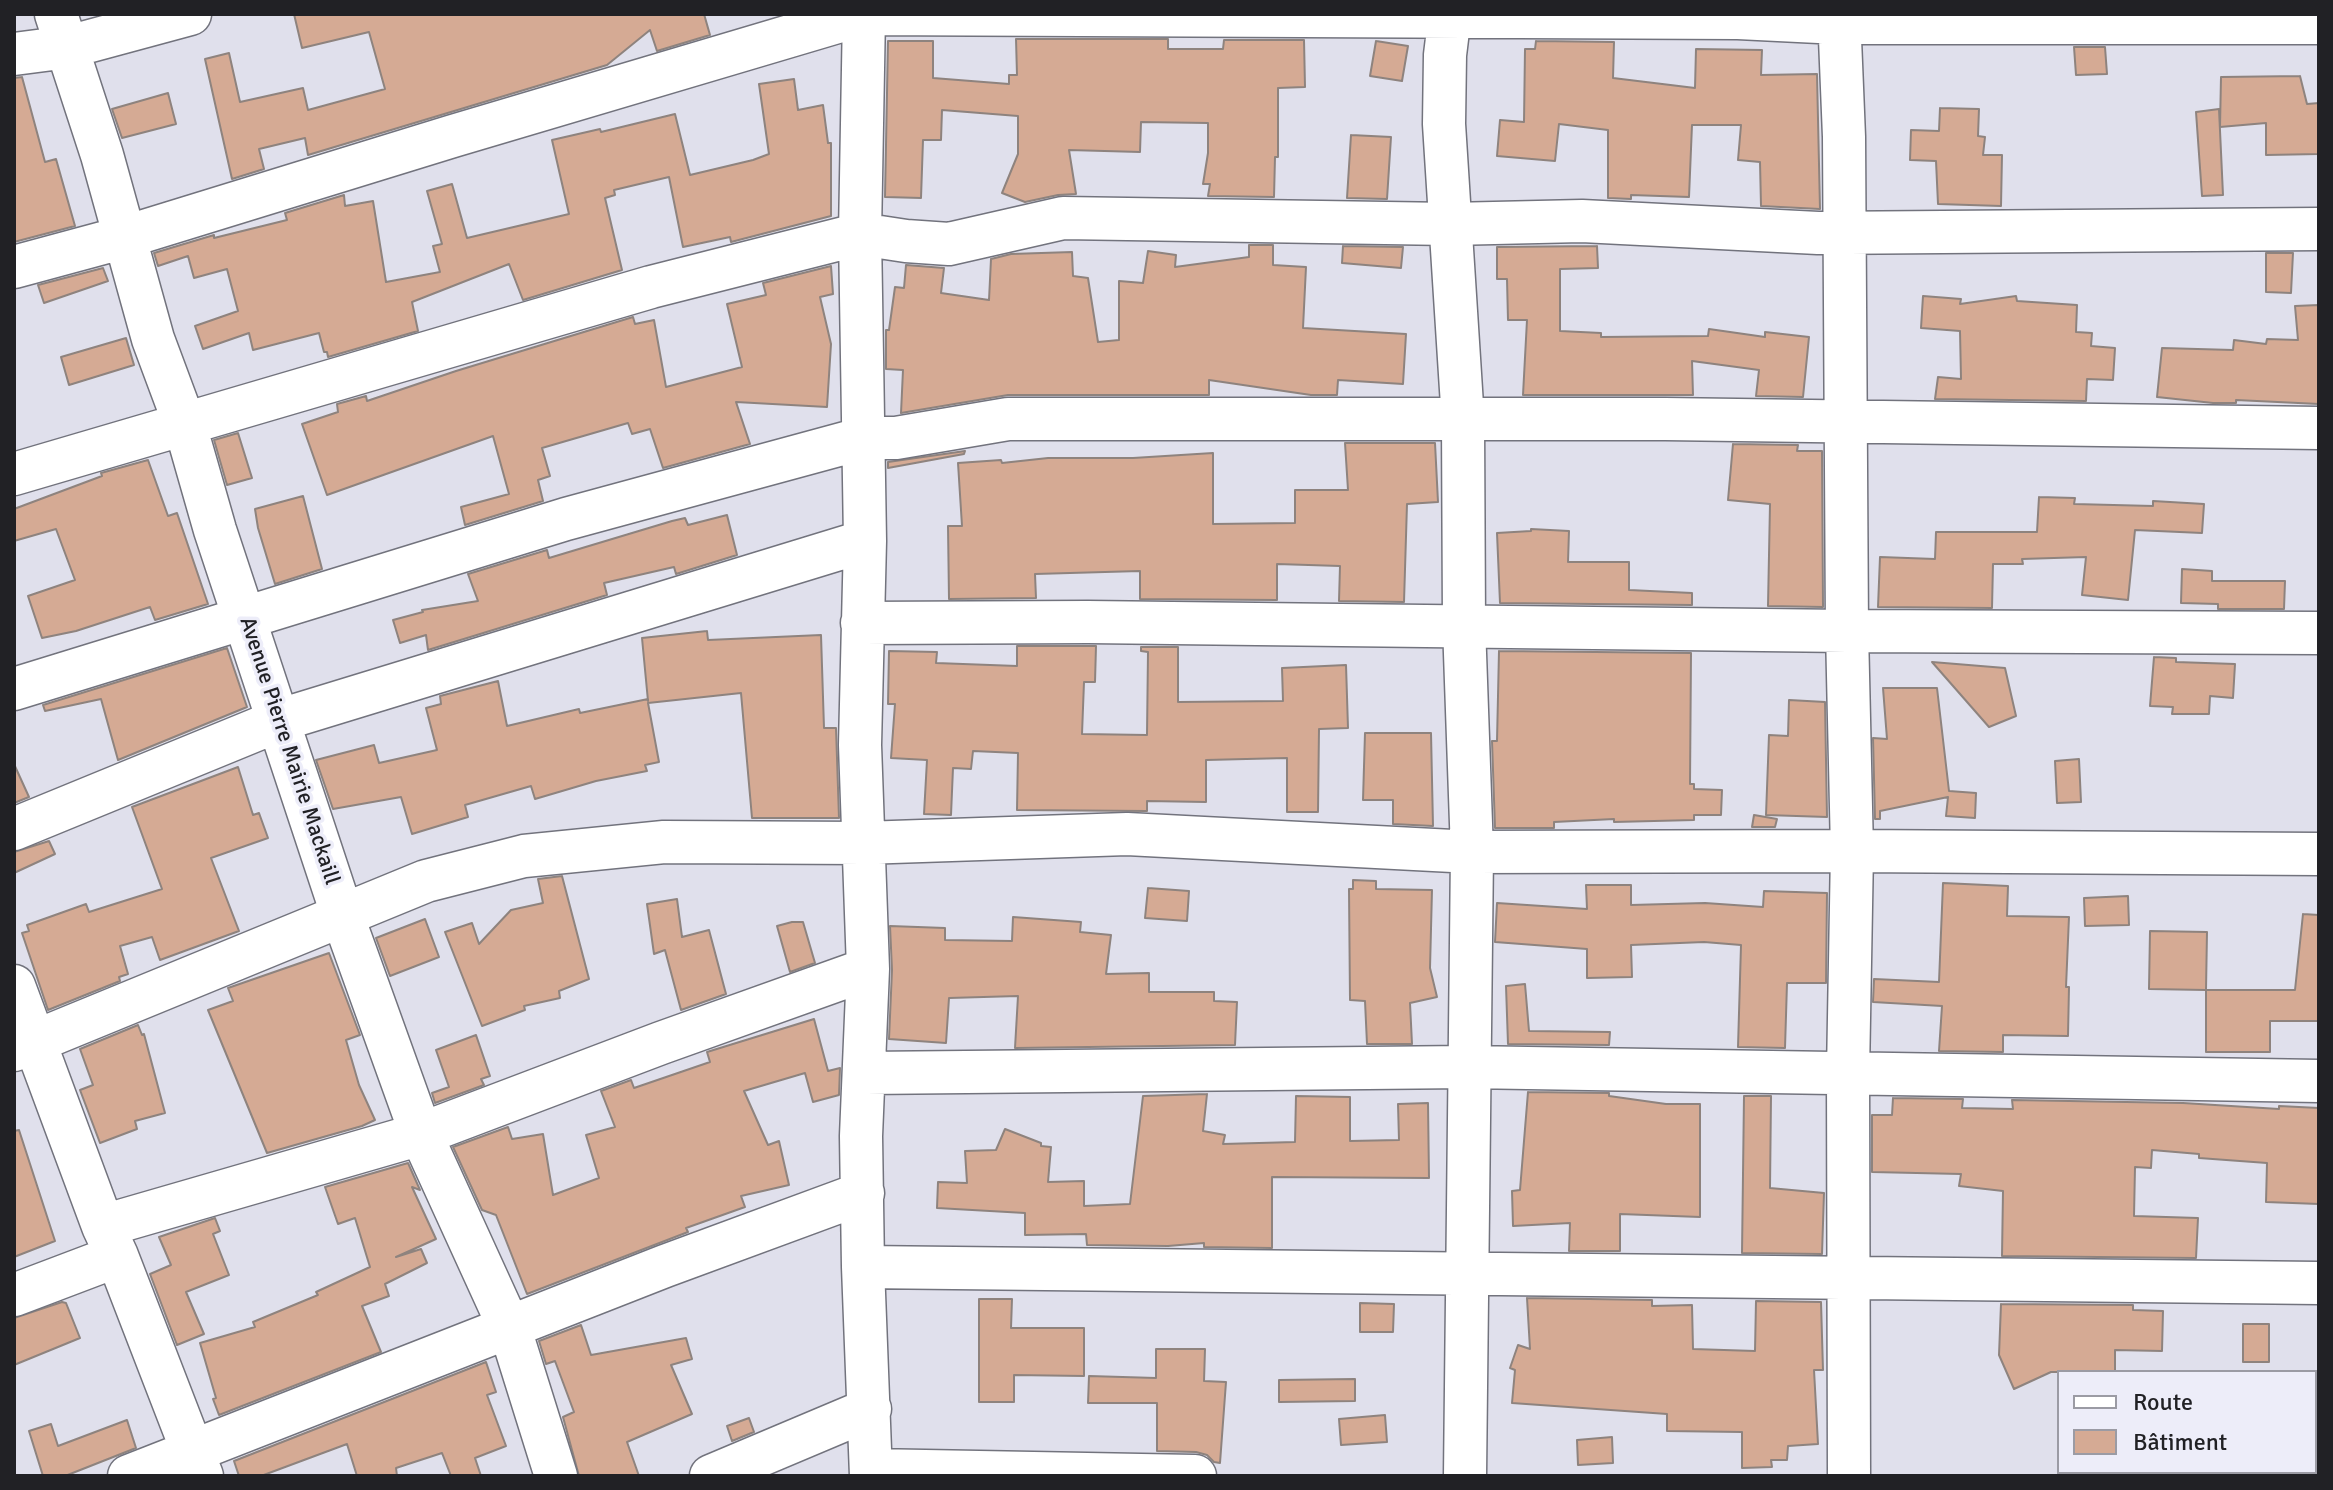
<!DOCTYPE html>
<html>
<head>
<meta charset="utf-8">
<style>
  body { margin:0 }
  #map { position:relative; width:2333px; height:1490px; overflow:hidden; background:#e0e0ec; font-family:Signika,sans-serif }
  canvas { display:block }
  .frame { position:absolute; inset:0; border:16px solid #212125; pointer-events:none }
  .legend { position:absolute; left:2057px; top:1370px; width:260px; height:104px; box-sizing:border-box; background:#ededf9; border:2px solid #9b9ba4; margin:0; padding:10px 14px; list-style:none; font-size:24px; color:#212125 }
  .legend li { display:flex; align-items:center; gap:16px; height:40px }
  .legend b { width:40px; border:2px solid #9b9ba4 }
</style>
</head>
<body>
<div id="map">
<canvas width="2333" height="1490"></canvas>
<div class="frame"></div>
<ul class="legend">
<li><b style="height:10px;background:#fff"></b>Route</li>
<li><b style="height:22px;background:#d5aa94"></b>Bâtiment</li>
</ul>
</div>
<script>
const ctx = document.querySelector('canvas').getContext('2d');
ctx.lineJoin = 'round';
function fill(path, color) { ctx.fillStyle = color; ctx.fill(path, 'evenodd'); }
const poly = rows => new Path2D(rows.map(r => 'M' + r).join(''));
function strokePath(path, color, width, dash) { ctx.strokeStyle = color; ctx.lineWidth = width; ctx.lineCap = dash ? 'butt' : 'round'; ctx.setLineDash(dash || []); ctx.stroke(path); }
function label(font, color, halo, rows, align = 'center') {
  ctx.font = font + ' Signika,sans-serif'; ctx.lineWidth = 7; ctx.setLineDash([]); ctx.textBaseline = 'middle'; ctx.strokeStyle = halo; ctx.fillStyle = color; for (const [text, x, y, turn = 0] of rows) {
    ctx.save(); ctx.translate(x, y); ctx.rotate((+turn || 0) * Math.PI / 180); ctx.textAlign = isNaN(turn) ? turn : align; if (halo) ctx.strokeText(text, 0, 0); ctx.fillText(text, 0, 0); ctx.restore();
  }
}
const building = poly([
  [294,14,704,14,710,35,657,51,650,30,607,65,308,155,305,138,259,149,264,169,232,179,205,59,229,53,240,102,303,88,308,110,385,89,369,32,302,48,294,14],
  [1016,39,1168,39,1168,49,1223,49,1224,40,1304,40,1305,87,1278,88,1278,157,1275,157,1274,197,1208,196,1210,184,1203,184,1208,153,1208,123,1141,122,1140,152,1069,150,1076,194,1058,195,1025,202,1002,193,1018,154,1018,116,942,110,941,140,923,140,921,198,885,197,888,41,933,41,933,78,1009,84,1009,75,1017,75,1016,39],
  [1376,41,1408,46,1402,81,1370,76,1376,41],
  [1536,41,1614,42,1613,78,1695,88,1696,49,1762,50,1761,75,1817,74,1820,209,1761,206,1760,162,1738,160,1741,125,1692,125,1689,197,1631,195,1631,199,1608,198,1608,130,1559,124,1555,161,1497,156,1500,120,1524,122,1525,49,1535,49,1536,41],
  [2074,47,2105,47,2107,74,2076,75,2074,47],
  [2300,76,2307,104,2319,103,2319,154,2266,155,2266,123,2220,127,2221,77,2300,76],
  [22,77,45,162,56,159,75,226,14,242,14,78,22,77],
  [794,79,798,110,823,105,828,143,831,143,831,216,731,242,730,237,683,247,669,177,614,190,615,195,605,198,622,270,523,300,509,264,412,302,418,331,328,357,327,352,324,352,319,333,253,350,249,333,203,349,195,326,238,311,227,269,194,278,188,256,158,266,154,253,214,235,214,238,287,220,285,213,344,195,345,206,373,201,386,282,440,272,433,246,442,244,427,191,452,184,467,238,569,214,552,140,600,129,601,132,675,114,690,175,753,160,769,154,759,84,794,79],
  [168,93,176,124,122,138,112,109,168,93],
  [1940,108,1979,109,1978,136,1985,137,1983,155,2002,155,2001,206,1938,204,1936,161,1910,160,1911,130,1939,131,1940,108],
  [2219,109,2223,195,2202,196,2196,112,2219,109],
  [1351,135,1391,137,1387,199,1347,198,1351,135],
  [1249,245,1273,245,1273,265,1306,267,1303,328,1406,334,1403,384,1338,380,1337,395,1311,395,1209,380,1209,395,1008,395,901,413,903,370,886,369,886,330,889,330,895,287,904,288,906,265,944,268,941,293,989,300,991,259,1011,254,1072,252,1073,276,1088,278,1098,342,1119,340,1119,281,1143,283,1148,251,1176,255,1175,267,1249,257,1249,245],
  [1343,246,1403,247,1401,268,1342,263,1343,246],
  [1597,246,1598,268,1560,269,1560,331,1601,333,1601,337,1708,336,1709,329,1765,337,1765,332,1809,337,1803,397,1756,396,1759,370,1692,361,1693,395,1523,395,1527,320,1508,320,1507,279,1497,279,1497,247,1597,246],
  [2266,253,2293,253,2291,293,2266,292,2266,253],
  [831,266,833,294,820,297,831,344,827,407,736,402,750,444,663,468,650,429,632,434,628,423,542,448,550,476,538,480,543,501,465,525,461,507,509,494,493,436,327,495,302,424,338,412,337,404,366,396,367,401,456,371,633,317,635,324,654,320,666,387,742,367,727,304,766,295,763,283,831,266],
  [103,268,108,281,44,303,38,285,103,268],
  [1923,296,1961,299,1960,304,2016,296,2017,301,2077,305,2076,332,2092,333,2091,346,2115,348,2113,380,2087,379,2086,401,1935,399,1938,377,1961,379,1960,331,1921,328,1923,296],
  [2319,305,2319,404,2236,400,2236,403,2213,403,2157,397,2162,348,2233,350,2234,340,2266,344,2267,339,2298,340,2295,306,2319,305],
  [126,338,134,365,69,385,61,357,126,338],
  [238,433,252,478,227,485,214,440,238,433],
  [1345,443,1435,443,1438,502,1407,504,1404,602,1339,601,1340,566,1277,564,1277,600,1140,599,1140,571,1035,574,1036,598,949,599,948,526,962,526,958,463,1001,460,1002,463,1048,458,1133,458,1213,453,1213,524,1295,523,1295,490,1348,490,1345,443],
  [1733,444,1798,445,1797,451,1822,451,1823,607,1768,606,1770,504,1728,500,1733,444],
  [965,451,964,454,888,468,888,462,965,451],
  [148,460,168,516,177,513,208,604,155,620,150,607,76,631,42,638,28,596,75,580,56,529,14,541,14,509,102,476,101,473,148,460],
  [303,496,322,569,275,584,258,528,255,509,303,496],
  [2039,497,2075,498,2074,504,2153,506,2153,501,2204,504,2202,533,2135,530,2128,600,2082,595,2086,557,2022,559,2023,564,1993,564,1992,608,1878,607,1880,557,1935,559,1936,532,2037,532,2039,497],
  [727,515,737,555,676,574,674,567,604,583,607,595,428,650,426,635,400,643,393,620,423,612,422,610,478,601,468,574,547,550,549,558,672,521,685,518,688,525,727,515],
  [1531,529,1569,531,1568,562,1629,562,1629,590,1692,593,1692,605,1500,603,1497,533,1531,531,1531,529],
  [2182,569,2212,571,2212,581,2285,581,2284,609,2218,609,2218,604,2181,603,2182,569],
  [707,631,708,640,821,635,824,728,836,728,839,818,752,818,741,693,648,703,659,762,645,765,647,771,596,781,535,799,531,786,465,805,468,817,412,834,401,797,333,809,316,760,374,745,379,763,437,750,426,708,441,704,440,696,498,681,507,726,579,709,580,713,648,699,648,701,642,638,707,631],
  [1017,646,1096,646,1095,682,1084,682,1082,734,1147,735,1148,652,1141,651,1141,647,1178,647,1178,702,1283,701,1282,668,1346,665,1348,728,1319,729,1318,812,1287,812,1287,758,1206,760,1206,802,1147,801,1147,811,1017,810,1018,753,973,751,971,769,953,768,951,815,924,814,927,760,891,758,895,704,888,704,889,651,937,652,936,663,1017,666,1017,646],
  [227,648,247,707,118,760,101,699,45,711,43,705,227,648],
  [1499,651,1691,653,1690,784,1694,784,1694,789,1722,790,1721,815,1694,815,1694,820,1614,822,1614,819,1554,822,1554,828,1495,828,1492,741,1497,741,1499,651],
  [2154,657,2176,658,2176,662,2235,664,2233,698,2210,696,2209,714,2172,714,2173,707,2150,706,2154,657],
  [1932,662,2005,668,2016,716,1989,727,1932,662],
  [1883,688,1937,688,1949,791,1976,793,1975,818,1946,816,1948,797,1880,811,1880,819,1875,819,1873,738,1887,739,1883,688],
  [1789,700,1825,702,1827,817,1766,815,1769,735,1788,736,1789,700],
  [1365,733,1431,733,1433,826,1393,824,1393,800,1363,800,1365,733],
  [2079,759,2081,802,2057,803,2055,761,2079,759],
  [14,764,29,797,14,803,14,764],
  [238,767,253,815,259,813,268,838,211,858,239,931,160,960,152,937,120,946,128,974,119,977,120,981,48,1010,22,933,29,931,27,925,86,904,89,912,162,889,132,807,238,767],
  [1754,815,1777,819,1775,827,1752,827,1754,815],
  [49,841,55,854,14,873,14,852,49,841],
  [562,876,589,979,559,991,560,998,524,1006,525,1010,482,1026,445,932,472,923,479,944,511,910,543,903,538,879,562,876],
  [1353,880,1376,881,1376,889,1432,890,1430,968,1437,997,1410,1003,1412,1044,1367,1044,1365,1001,1350,1000,1349,889,1353,889,1353,880],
  [1943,883,2008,886,2007,916,2069,917,2066,987,2069,987,2068,1036,2003,1035,2003,1052,1939,1051,1942,1006,1873,1002,1874,979,1939,982,1943,883],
  [1586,885,1631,885,1631,905,1705,903,1763,907,1764,891,1827,893,1826,983,1787,983,1785,1048,1738,1047,1741,945,1704,942,1631,945,1632,977,1587,978,1587,949,1495,942,1497,903,1587,909,1586,885],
  [1148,888,1189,891,1187,921,1145,918,1148,888],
  [2128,896,2129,925,2085,926,2084,898,2128,896],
  [677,899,682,937,709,930,726,994,681,1010,665,950,654,954,647,904,677,899],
  [2303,914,2319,915,2319,1021,2270,1021,2270,1052,2206,1052,2206,990,2295,990,2303,914],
  [1013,917,1081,922,1080,932,1111,935,1106,974,1149,973,1149,992,1214,992,1214,1001,1237,1002,1235,1045,1015,1048,1018,996,949,998,946,1043,889,1039,892,970,890,926,945,928,945,940,1012,941,1013,917],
  [425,919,439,957,390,976,376,938,425,919],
  [792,922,803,922,815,963,790,972,777,926,792,922],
  [2150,931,2207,932,2206,990,2149,989,2150,931],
  [329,953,360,1035,346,1040,359,1085,375,1120,362,1126,267,1153,208,1010,233,1001,228,988,329,953],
  [1525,984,1529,1031,1610,1032,1609,1045,1508,1044,1506,986,1525,984],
  [814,1019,828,1071,840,1068,839,1095,813,1102,805,1073,744,1091,768,1145,779,1141,789,1185,741,1196,745,1207,686,1228,688,1232,527,1294,496,1215,482,1210,453,1147,508,1127,512,1139,543,1134,553,1195,599,1178,586,1135,615,1127,601,1091,631,1080,634,1088,710,1062,707,1052,814,1019],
  [138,1025,142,1035,144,1034,165,1113,135,1121,137,1129,100,1143,80,1090,93,1085,80,1049,138,1025],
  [476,1035,490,1076,481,1079,484,1085,435,1103,432,1093,449,1087,436,1050,476,1035],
  [1528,1092,1609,1093,1609,1096,1666,1104,1700,1104,1700,1217,1620,1214,1620,1251,1569,1251,1570,1223,1513,1226,1512,1191,1520,1190,1528,1092],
  [1207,1094,1203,1131,1225,1135,1223,1144,1295,1142,1296,1096,1350,1097,1350,1141,1399,1140,1398,1104,1428,1103,1429,1178,1272,1177,1272,1248,1204,1247,1204,1243,1168,1246,1087,1245,1086,1234,1025,1235,1025,1213,937,1208,938,1182,967,1183,965,1151,996,1150,1005,1129,1041,1143,1041,1146,1051,1147,1048,1182,1084,1181,1084,1206,1130,1204,1143,1096,1207,1094],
  [1744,1096,1771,1096,1770,1188,1824,1193,1822,1254,1742,1253,1744,1096],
  [1893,1098,1963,1099,1962,1108,2013,1109,2012,1100,2183,1103,2279,1109,2279,1106,2319,1108,2319,1204,2266,1202,2267,1163,2199,1158,2199,1154,2152,1150,2151,1168,2135,1167,2134,1216,2198,1218,2196,1258,2002,1256,2003,1191,1959,1186,1961,1174,1872,1172,1872,1115,1892,1115,1893,1098],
  [19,1130,55,1241,14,1257,14,1131,19,1130],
  [408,1163,420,1190,412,1187,436,1239,396,1257,421,1249,427,1263,385,1284,389,1296,362,1306,381,1352,219,1415,213,1399,216,1398,200,1343,255,1327,253,1322,318,1295,316,1292,370,1267,355,1218,338,1224,325,1187,408,1163],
  [215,1218,220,1231,213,1234,229,1275,186,1292,204,1334,177,1345,150,1274,171,1265,159,1237,215,1218],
  [1527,1298,1652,1300,1652,1306,1692,1305,1693,1349,1755,1351,1756,1301,1821,1302,1823,1370,1814,1370,1818,1444,1788,1446,1787,1460,1771,1460,1772,1467,1742,1468,1742,1432,1667,1431,1667,1414,1512,1403,1515,1370,1510,1368,1518,1345,1530,1349,1527,1298],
  [979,1299,1012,1299,1011,1328,1084,1328,1084,1376,1014,1375,1014,1402,979,1402,979,1299],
  [62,1302,66,1303,80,1338,14,1365,14,1318,62,1302],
  [1360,1303,1394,1304,1393,1332,1360,1332,1360,1303],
  [2001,1304,2133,1305,2133,1310,2163,1311,2162,1351,2115,1350,2115,1372,2051,1372,2014,1389,1999,1355,2001,1304],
  [2243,1324,2269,1324,2269,1362,2243,1362,2243,1324],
  [581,1325,591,1355,686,1338,692,1359,671,1365,692,1414,627,1442,639,1476,579,1476,563,1417,574,1412,555,1361,546,1364,539,1341,581,1325],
  [1156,1349,1205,1349,1204,1381,1226,1382,1220,1463,1214,1462,1207,1455,1196,1452,1157,1451,1157,1403,1088,1403,1089,1376,1156,1378,1156,1349],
  [486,1362,496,1392,487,1395,506,1446,475,1458,481,1476,451,1476,442,1453,396,1468,397,1476,357,1476,347,1444,261,1476,239,1476,234,1461,486,1362],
  [1355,1379,1355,1401,1279,1402,1279,1380,1355,1379],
  [1385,1415,1387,1442,1341,1445,1339,1419,1385,1415],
  [749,1418,754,1432,732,1441,727,1426,749,1418],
  [127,1420,136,1448,65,1476,43,1476,29,1431,51,1424,58,1446,127,1420],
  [1612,1437,1613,1463,1578,1465,1577,1440,1612,1437]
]);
fill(building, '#d5aa94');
strokePath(building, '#8e837e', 2);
const minor = poly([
  [56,14,102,155,153,339,185,425,215,530,343,917,421,1134,510,1329,556,1476],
  [864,14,860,234,865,541,860,745,868,969,861,1136,863,1267,871,1476],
  [1450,14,1445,55,1444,124,1463,421,1464,625,1472,852,1465,1476],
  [1839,14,1844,137,1847,631,1852,851,1848,1073,1849,1476],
  [14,54,68,47,190,14],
  [14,267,125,237,453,136,864,14,1738,18,1839,23,2319,23],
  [14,474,651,287,860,234,906,241,949,244,1063,218,1450,224,1582,221,1818,233,2319,229],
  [862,623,1088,622,1847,631,2319,633],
  [14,689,566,519,864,438,896,438,1008,419,1665,419,2319,428],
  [14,829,280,720,865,541],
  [14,986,103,1226,117,1256,202,1476],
  [14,1050,426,881,524,856,664,842,863,843,1127,834,1472,852,1852,851,2319,854],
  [866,1073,1467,1067,2319,1081],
  [103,1226,421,1134,661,1043,868,969],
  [863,1267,2319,1283],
  [14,1295,117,1256],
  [871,1470,1195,1476],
  [129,1476,665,1266,863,1193],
  [711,1476,870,1409]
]);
strokePath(minor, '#72737d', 45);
strokePath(minor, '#fff', 42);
label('22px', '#212125', '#ededf9', [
  ["Avenue Pierre Mairie Mackaill",289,751,72]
]);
</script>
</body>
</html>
